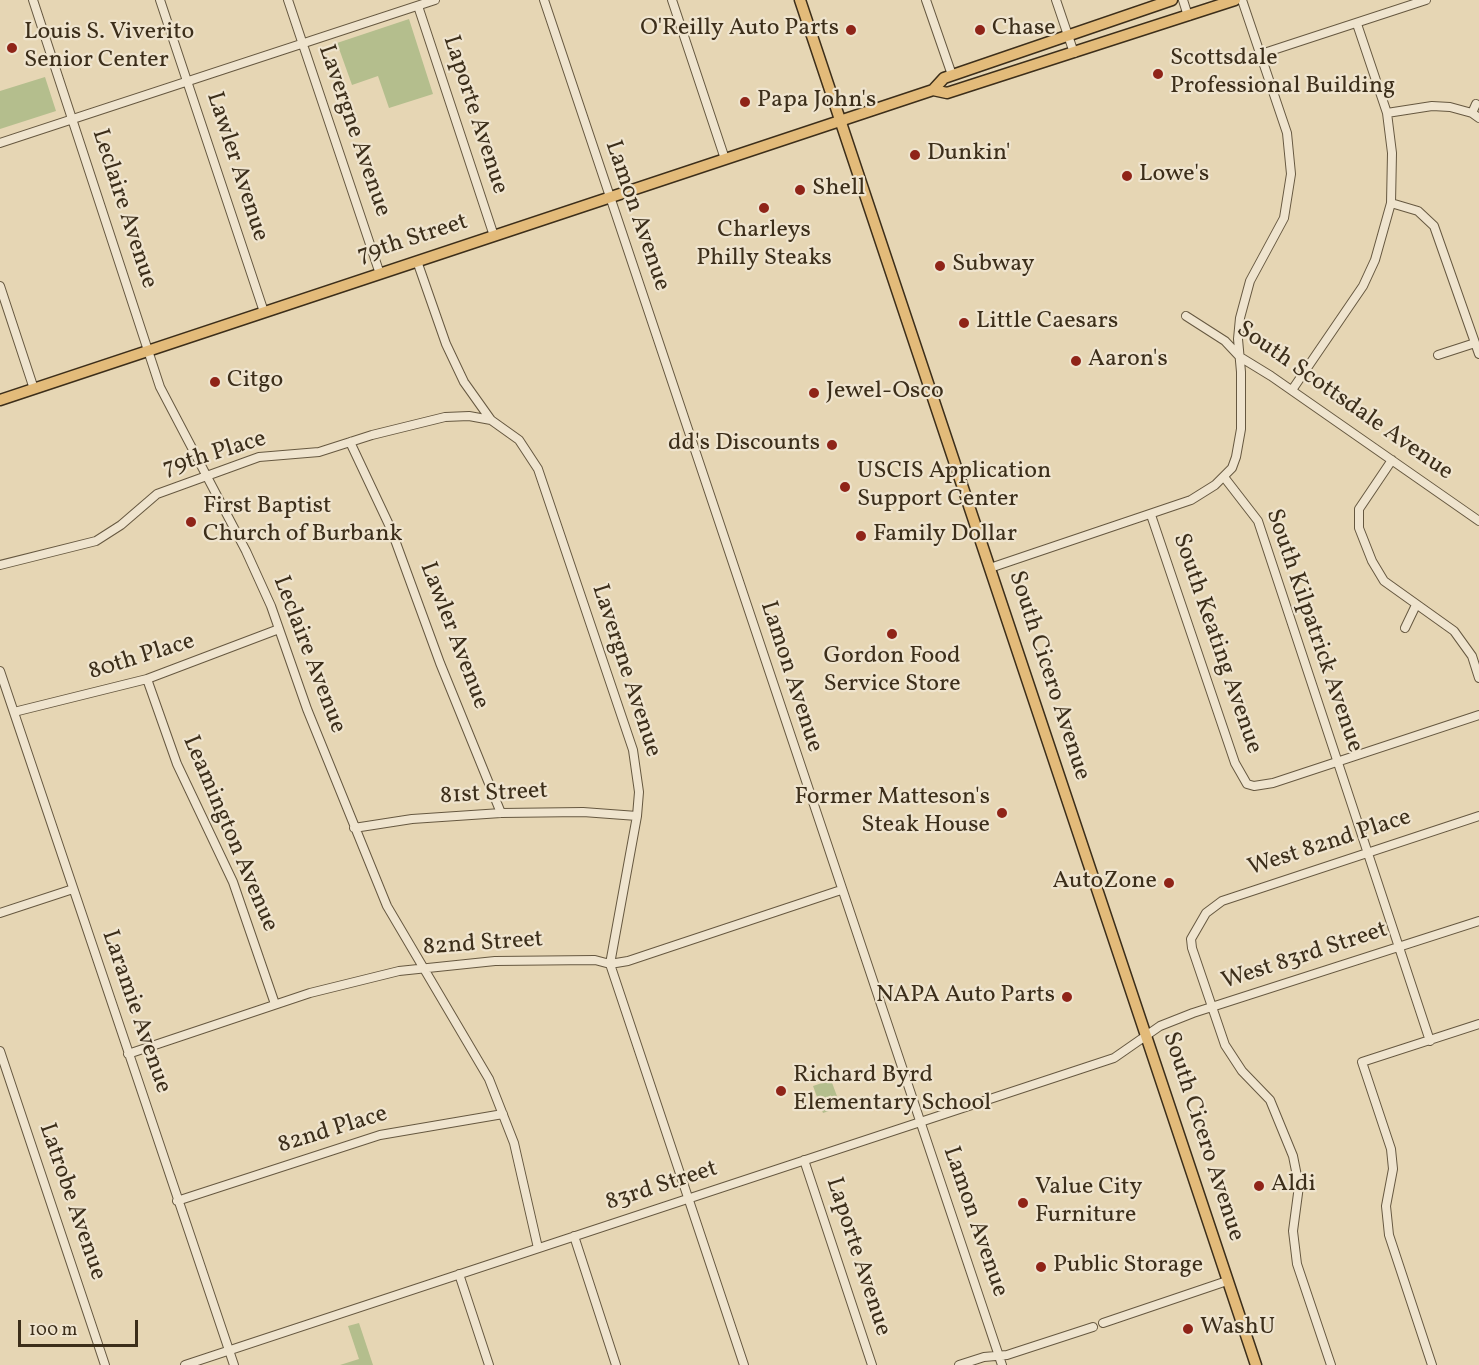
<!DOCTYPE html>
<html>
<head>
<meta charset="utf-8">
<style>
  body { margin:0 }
  #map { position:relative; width:1479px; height:1365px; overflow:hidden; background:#e6d6b4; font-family:Vollkorn,serif }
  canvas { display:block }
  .scale { position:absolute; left:18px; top:1320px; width:120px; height:27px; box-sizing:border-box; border:3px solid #3c2e1a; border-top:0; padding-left:8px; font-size:18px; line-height:21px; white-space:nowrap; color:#3c2e1a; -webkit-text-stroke:4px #efe4ce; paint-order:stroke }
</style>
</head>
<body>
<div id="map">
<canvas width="1479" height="1365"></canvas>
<div class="scale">100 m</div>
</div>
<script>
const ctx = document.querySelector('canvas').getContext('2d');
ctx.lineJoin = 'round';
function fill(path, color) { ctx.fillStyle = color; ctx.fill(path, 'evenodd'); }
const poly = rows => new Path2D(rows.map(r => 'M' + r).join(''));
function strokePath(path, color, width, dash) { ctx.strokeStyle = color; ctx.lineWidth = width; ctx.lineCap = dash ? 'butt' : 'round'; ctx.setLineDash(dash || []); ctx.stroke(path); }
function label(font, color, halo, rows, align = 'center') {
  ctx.font = font + ' Vollkorn,serif'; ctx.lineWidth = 4.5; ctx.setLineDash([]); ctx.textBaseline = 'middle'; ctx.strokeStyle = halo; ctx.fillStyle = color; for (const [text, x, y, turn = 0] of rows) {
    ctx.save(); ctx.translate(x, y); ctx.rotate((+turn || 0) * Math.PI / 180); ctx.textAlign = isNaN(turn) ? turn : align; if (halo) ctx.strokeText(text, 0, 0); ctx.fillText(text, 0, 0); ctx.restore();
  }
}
fill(poly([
  [409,19,433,94,389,108,378,76,352,85,337,43],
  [45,77,56,111,0,129,0,91],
  [831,1080,841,1107,823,1113,813,1086],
  [359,1323,373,1365,340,1365,359,1359,348,1326]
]), '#b4be8d');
const minor = poly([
  [33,0,160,387,246,551,271,606,307,709,387,906,489,1079,514,1143,538,1248],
  [160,0,264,312],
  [288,0,380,274],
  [544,0,1002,1365],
  [672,0,725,159],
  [926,0,952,75],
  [1056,0,1074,53],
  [1183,0,1188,16],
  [418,6,494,236],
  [1261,54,1426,0],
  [1387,113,1432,106,1450,107,1472,113,1479,118],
  [1472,113,1476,104],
  [0,143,435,0],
  [1391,203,1418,211,1434,226,1479,354],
  [417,261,446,344,464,382,491,420,519,440,538,469,633,750,639,792,637,816,610,964,744,1365],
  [0,286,34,389],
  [1186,316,1225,341,1240,357,1271,376,1479,521],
  [1438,355,1475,343],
  [1292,390,1363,286,1375,260,1391,203,1392,153,1387,113,1357,24],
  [350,442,391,529,440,663,501,813],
  [1392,460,1359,509,1359,528,1372,561,1384,581,1454,631,1472,656,1479,678],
  [1224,477,1258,521,1430,1041],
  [1151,515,1235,763,1247,784,1254,786,1273,783,1479,715],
  [0,565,96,541,121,525,157,494,259,457,319,452,372,435,445,417,469,416,491,420],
  [990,568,1191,500,1215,485,1232,468,1236,457,1241,429,1241,372,1238,339,1240,318,1250,281,1284,218,1291,174,1287,133,1242,0],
  [1405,628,1416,605],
  [0,671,234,1365],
  [147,679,177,764,233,882,275,1004],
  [14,712,147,679,279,629],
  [354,828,412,819,501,813,583,812,637,816],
  [0,913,73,889],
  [0,1051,105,1365],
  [128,1054,310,993,399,971,495,961,595,960,610,964,628,961,841,890],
  [804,1160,872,1365],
  [177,1201,380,1135,503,1114],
  [574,1236,616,1365],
  [459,1274,489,1365],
  [1103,1323,1227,1281],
  [185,1365,1114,1058,1160,1026,1193,1013,1479,921],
  [959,1365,984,1357,1007,1355,1093,1327],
  [1331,1365,1297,1264,1293,1231,1299,1186,1293,1156,1270,1100,1242,1071,1225,1045,1192,948,1191,939,1206,913,1222,901,1479,816],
  [1432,1365,1389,1235,1386,1206,1393,1169,1391,1149,1362,1062,1479,1024]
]);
const major = poly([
  [800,0,1256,1365],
  [933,90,944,78,1172,0],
  [0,400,933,90,947,93,1235,0]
]);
strokePath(minor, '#665840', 10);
strokePath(major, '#3c2e1a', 13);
strokePath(minor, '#efe4ce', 8);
strokePath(major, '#e3bb7a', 10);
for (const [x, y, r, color] of [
  [851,30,6,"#8f2418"],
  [980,30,6,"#8f2418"],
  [12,48,6,"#8f2418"],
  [1158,74,6,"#8f2418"],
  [745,102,6,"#8f2418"],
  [915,155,6,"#8f2418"],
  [1127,176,6,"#8f2418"],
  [800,190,6,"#8f2418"],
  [764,208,6,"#8f2418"],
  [940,266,6,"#8f2418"],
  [964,323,6,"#8f2418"],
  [1076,361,6,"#8f2418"],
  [215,382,6,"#8f2418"],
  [814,393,6,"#8f2418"],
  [832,445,6,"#8f2418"],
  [845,487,6,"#8f2418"],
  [191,522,6,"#8f2418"],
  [861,536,6,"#8f2418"],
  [892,634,6,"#8f2418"],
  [1002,813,6,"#8f2418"],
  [1169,883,6,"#8f2418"],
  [1067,997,6,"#8f2418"],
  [781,1091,6,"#8f2418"],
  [1259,1186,6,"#8f2418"],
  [1023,1203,6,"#8f2418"],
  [1041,1267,6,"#8f2418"],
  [1188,1329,6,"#8f2418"]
]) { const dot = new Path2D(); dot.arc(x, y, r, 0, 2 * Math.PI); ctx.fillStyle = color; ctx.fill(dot); strokePath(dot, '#efe4ce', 2); }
label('24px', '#3c2e1a', '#efe4ce', [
  ["O'Reilly Auto Parts",839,30,"right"],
  ["Chase",992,30],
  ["Louis S. Viverito",24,34],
  ["Senior Center",24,62],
  ["Scottsdale",1170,60],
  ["Professional Building",1170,88],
  ["Papa John's",757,102],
  ["Dunkin'",927,155],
  ["Lowe's",1139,176],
  ["Shell",812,190],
  ["Charleys",764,232,"center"],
  ["Philly Steaks",764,260,"center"],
  ["Subway",952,266],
  ["Little Caesars",976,323],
  ["Aaron's",1088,361],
  ["Citgo",227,382],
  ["Jewel-Osco",826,393],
  ["dd's Discounts",820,445,"right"],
  ["USCIS Application",857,473],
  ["Support Center",857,501],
  ["First Baptist",203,508],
  ["Church of Burbank",203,536],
  ["Family Dollar",873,536],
  ["Gordon Food",892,658,"center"],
  ["Service Store",892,686,"center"],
  ["Former Matteson's",990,799,"right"],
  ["Steak House",990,827,"right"],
  ["AutoZone",1157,883,"right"],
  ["NAPA Auto Parts",1055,997,"right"],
  ["Richard Byrd",793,1077],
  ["Elementary School",793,1105],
  ["Aldi",1271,1186],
  ["Value City",1035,1189],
  ["Furniture",1035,1217],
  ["Public Storage",1053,1267],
  ["WashU",1200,1329]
], 'left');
label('24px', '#3c2e1a', '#efe4ce', [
  ["Laporte Avenue",474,115,72],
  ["Lavergne Avenue",353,131,71],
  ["Lawler Avenue",236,167,72],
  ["Leclaire Avenue",123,209,72],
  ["Lamon Avenue",636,216,71],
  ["79th Street",413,240,-18],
  ["South Scottsdale Avenue",1344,402,35],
  ["79th Place",215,455,-17],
  ["South Kilpatrick Avenue",1313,631,71],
  ["Lawler Avenue",453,636,69],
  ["South Keating Avenue",1216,644,71],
  ["Leclaire Avenue",308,655,69],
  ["80th Place",142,658,-17],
  ["Lavergne Avenue",625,671,72],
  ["South Cicero Avenue",1048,676,72],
  ["Lamon Avenue",790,677,72],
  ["81st Street",494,795,-3],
  ["Leamington Avenue",229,834,67],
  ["West 82nd Place",1330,844,-18],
  ["82nd Street",483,945,-4],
  ["West 83rd Street",1305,957,-18],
  ["Laramie Avenue",135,1012,71],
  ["82nd Place",333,1131,-17],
  ["South Cicero Avenue",1202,1137,72],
  ["83rd Street",662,1187,-18],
  ["Latrobe Avenue",71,1202,71],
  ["Lamon Avenue",974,1222,71],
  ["Laporte Avenue",857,1257,72]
]);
</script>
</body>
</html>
